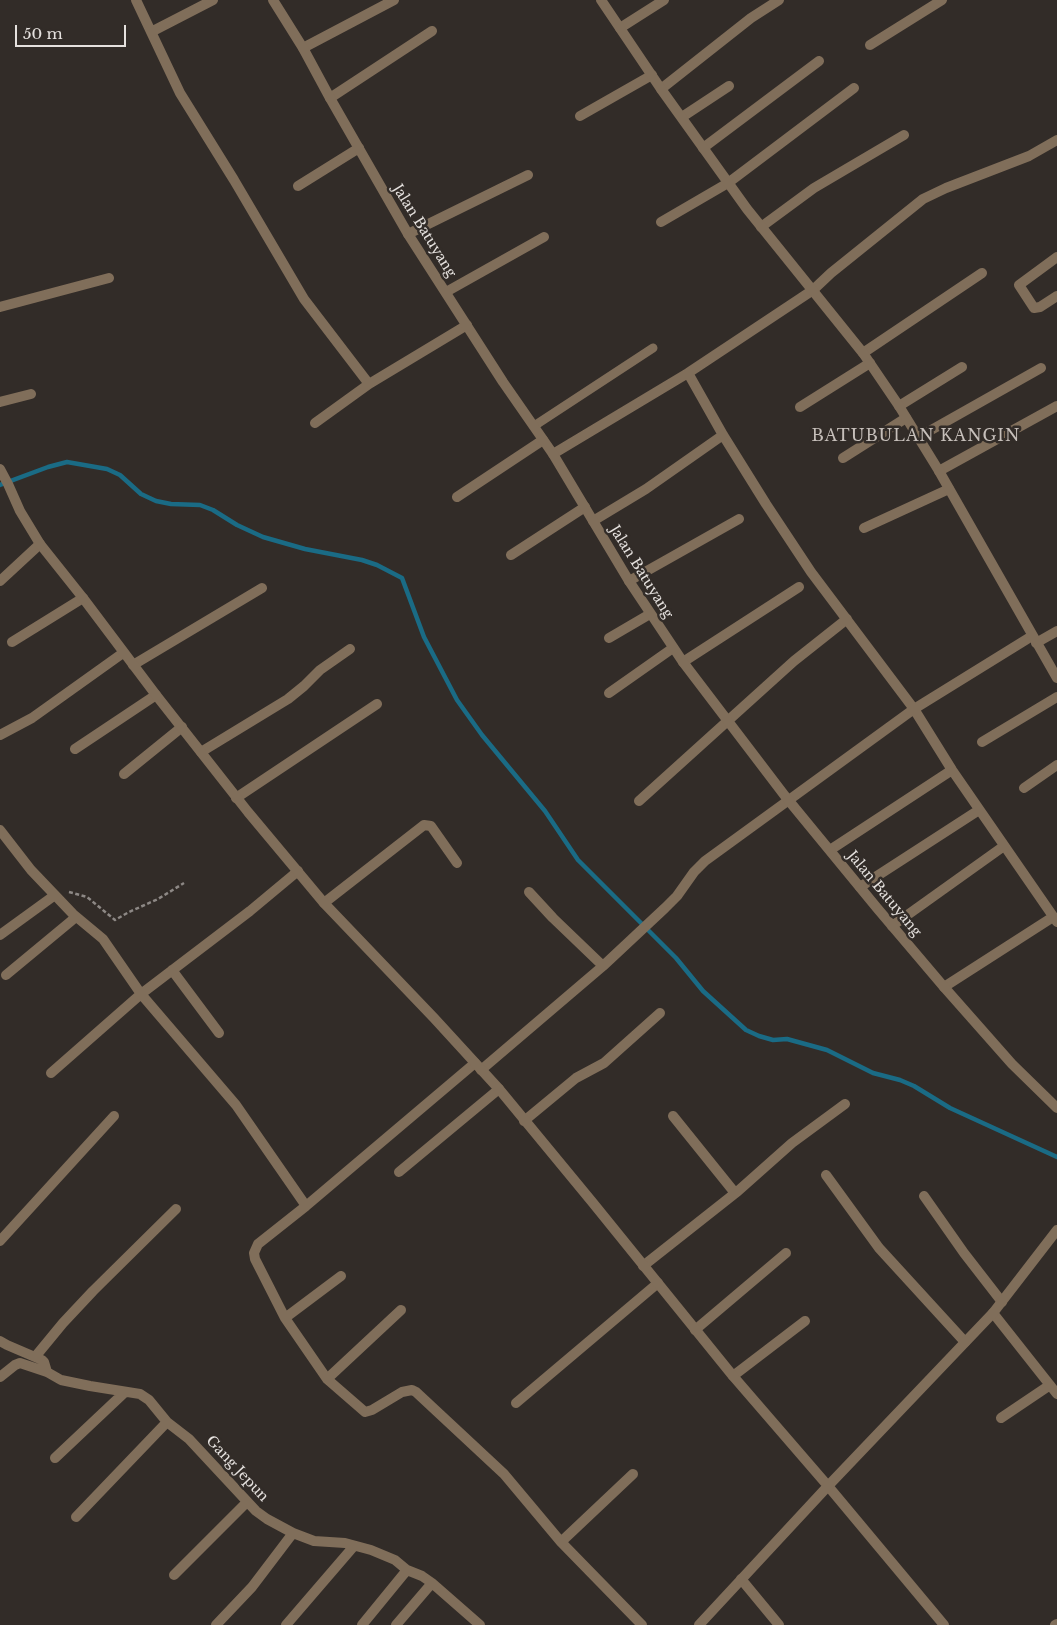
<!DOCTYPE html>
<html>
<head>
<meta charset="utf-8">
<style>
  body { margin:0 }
  #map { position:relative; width:1057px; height:1625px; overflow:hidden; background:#322c28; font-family:"Libre Baskerville",serif }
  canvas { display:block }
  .scale { position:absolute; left:15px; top:25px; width:111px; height:22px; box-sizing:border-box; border:2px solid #e5e1de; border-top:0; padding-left:6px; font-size:15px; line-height:18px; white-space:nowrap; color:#e5e1de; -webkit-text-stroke:4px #322c28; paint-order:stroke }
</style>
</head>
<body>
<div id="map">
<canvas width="1057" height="1625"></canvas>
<div class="scale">50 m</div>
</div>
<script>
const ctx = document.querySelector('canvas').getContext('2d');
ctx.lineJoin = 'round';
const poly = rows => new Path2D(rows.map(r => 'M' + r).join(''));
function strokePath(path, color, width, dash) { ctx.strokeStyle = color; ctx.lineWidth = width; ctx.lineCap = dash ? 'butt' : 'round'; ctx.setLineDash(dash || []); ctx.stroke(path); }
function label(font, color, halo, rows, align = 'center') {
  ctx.font = font + ' "Libre Baskerville",serif'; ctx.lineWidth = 5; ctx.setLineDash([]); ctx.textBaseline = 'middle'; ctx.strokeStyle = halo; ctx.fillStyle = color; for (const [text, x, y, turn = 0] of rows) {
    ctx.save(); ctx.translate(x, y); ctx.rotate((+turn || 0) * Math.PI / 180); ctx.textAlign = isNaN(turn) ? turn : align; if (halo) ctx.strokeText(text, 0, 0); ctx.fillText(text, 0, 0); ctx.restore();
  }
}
strokePath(poly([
  [0,485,48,467,67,462,107,469,120,475,141,494,156,501,171,504,200,505,213,510,237,525,263,537,305,549,362,560,377,565,402,578,424,637,457,700,482,735,545,811,578,860,676,958,703,991,746,1030,759,1036,773,1040,787,1039,827,1050,873,1073,900,1080,914,1086,950,1108,1057,1157]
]), '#1a6b85', 4.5);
strokePath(poly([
  [69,892,87,897,115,920,129,912,158,899,184,883]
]), '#8d8885', 2.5, [4, 2.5]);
strokePath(poly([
  [534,426,653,348]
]), '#806e5a', 9);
strokePath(poly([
  [136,0,180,93,234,180,304,299,369,384],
  [620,28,664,0],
  [151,32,213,0],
  [870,45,942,0],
  [303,48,394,0],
  [661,89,751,18,779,0],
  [330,98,432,31],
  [580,116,652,75],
  [682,117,729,86],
  [703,148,819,61],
  [298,186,359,148],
  [661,222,728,183,854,88],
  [761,227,814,188,904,135],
  [408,234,528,175],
  [1057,257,1019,285,1034,308,1040,307,1057,296],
  [446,292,544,237],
  [0,307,109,278],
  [863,353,982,273],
  [688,373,723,435,766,504,811,572,914,709,952,770,1057,922],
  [0,402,31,394],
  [899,406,962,367],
  [800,407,870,363],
  [315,423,369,384,467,325],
  [917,438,1041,368],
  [553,454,688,373,813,290,831,273,923,199,946,188,1029,156,1057,140],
  [843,458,906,418],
  [939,471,1057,406],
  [457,497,543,440],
  [593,521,646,489,723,435],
  [864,528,949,489],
  [511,555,585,507],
  [0,581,40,544],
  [629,581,739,519],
  [609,638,650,614],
  [12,642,83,598],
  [1036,643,1057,631],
  [683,662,799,587],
  [133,665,262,588],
  [609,693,673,648],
  [0,735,32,718,123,653],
  [982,742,1057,697],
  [75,749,156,695],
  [201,752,288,699,304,686,320,670,350,649],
  [124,774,182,727],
  [1024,788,1057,765],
  [236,798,377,704],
  [639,801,794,661,847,619],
  [0,830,31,870,73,914,103,939,141,994,236,1105,306,1206],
  [830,850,952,770],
  [860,887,979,810],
  [529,892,553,918,603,966],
  [324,903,424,825,431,826,457,863],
  [892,926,1004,846],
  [0,935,55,895],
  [172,970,219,1033],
  [6,975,76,917],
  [944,987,1053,917],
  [475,1063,306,1206,258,1244,254,1253,255,1259,285,1318,327,1379,365,1412,372,1410,402,1392,412,1390,416,1392,504,1474,561,1542,642,1625],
  [481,1070,603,966,665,908,677,896,694,872,705,861,914,709,1032,636],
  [51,1073,141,994,250,911,298,871],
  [673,1116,735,1193],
  [524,1121,576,1078,604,1063,660,1013],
  [399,1172,499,1089],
  [826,1175,879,1248,965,1342],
  [924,1196,964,1253,1002,1302],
  [0,1241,114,1116],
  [643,1266,738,1191,792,1143,845,1104],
  [993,1313,1057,1394],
  [285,1318,341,1276],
  [695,1330,786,1253],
  [0,1341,7,1345,42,1360,44,1362,47,1372],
  [35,1357,63,1323,93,1291,176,1209],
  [733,1376,805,1321],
  [0,1377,15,1365,20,1363,47,1372,61,1380,90,1386,140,1394,149,1400,167,1422,189,1439,256,1511,267,1519,293,1533,314,1541,345,1543,371,1550,395,1560,407,1570,422,1576,432,1583,480,1625],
  [327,1379,401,1310],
  [516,1403,658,1283],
  [1001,1418,1050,1385],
  [55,1458,125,1392],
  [828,1486,944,1625],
  [76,1517,167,1422],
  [561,1542,633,1474],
  [174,1575,247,1502],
  [741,1579,779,1625],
  [216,1625,252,1587,293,1533],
  [286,1625,354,1546],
  [362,1625,407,1570],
  [396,1625,432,1583],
  [1055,1625,1057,1624]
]), '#806e5a', 10);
strokePath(poly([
  [273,0,303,48,330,98,408,234,503,382,553,454,629,581,683,662,785,796,877,908,944,987,1012,1064,1057,1108],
  [601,0,661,89,747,209,863,353,899,406,939,471,1057,678],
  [0,469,8,484,20,511,40,544,83,598,156,695,248,812,324,903,434,1018,499,1089,593,1203,733,1376,828,1486],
  [699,1625,828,1486,993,1313,1057,1230]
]), '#806e5a', 10);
label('14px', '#e5e1de', '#322c28', [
  ["Jalan Batuyang",424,231,58],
  ["Jalan Batuyang",641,572,58],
  ["Jalan Batuyang",884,894,50],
  ["Gang Jepun",237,1469,47]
]);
ctx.letterSpacing = '1px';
label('16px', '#c6bfba', '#322c28', [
  ["BATUBULAN KANGIN",916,436]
]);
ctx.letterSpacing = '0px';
</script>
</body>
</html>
